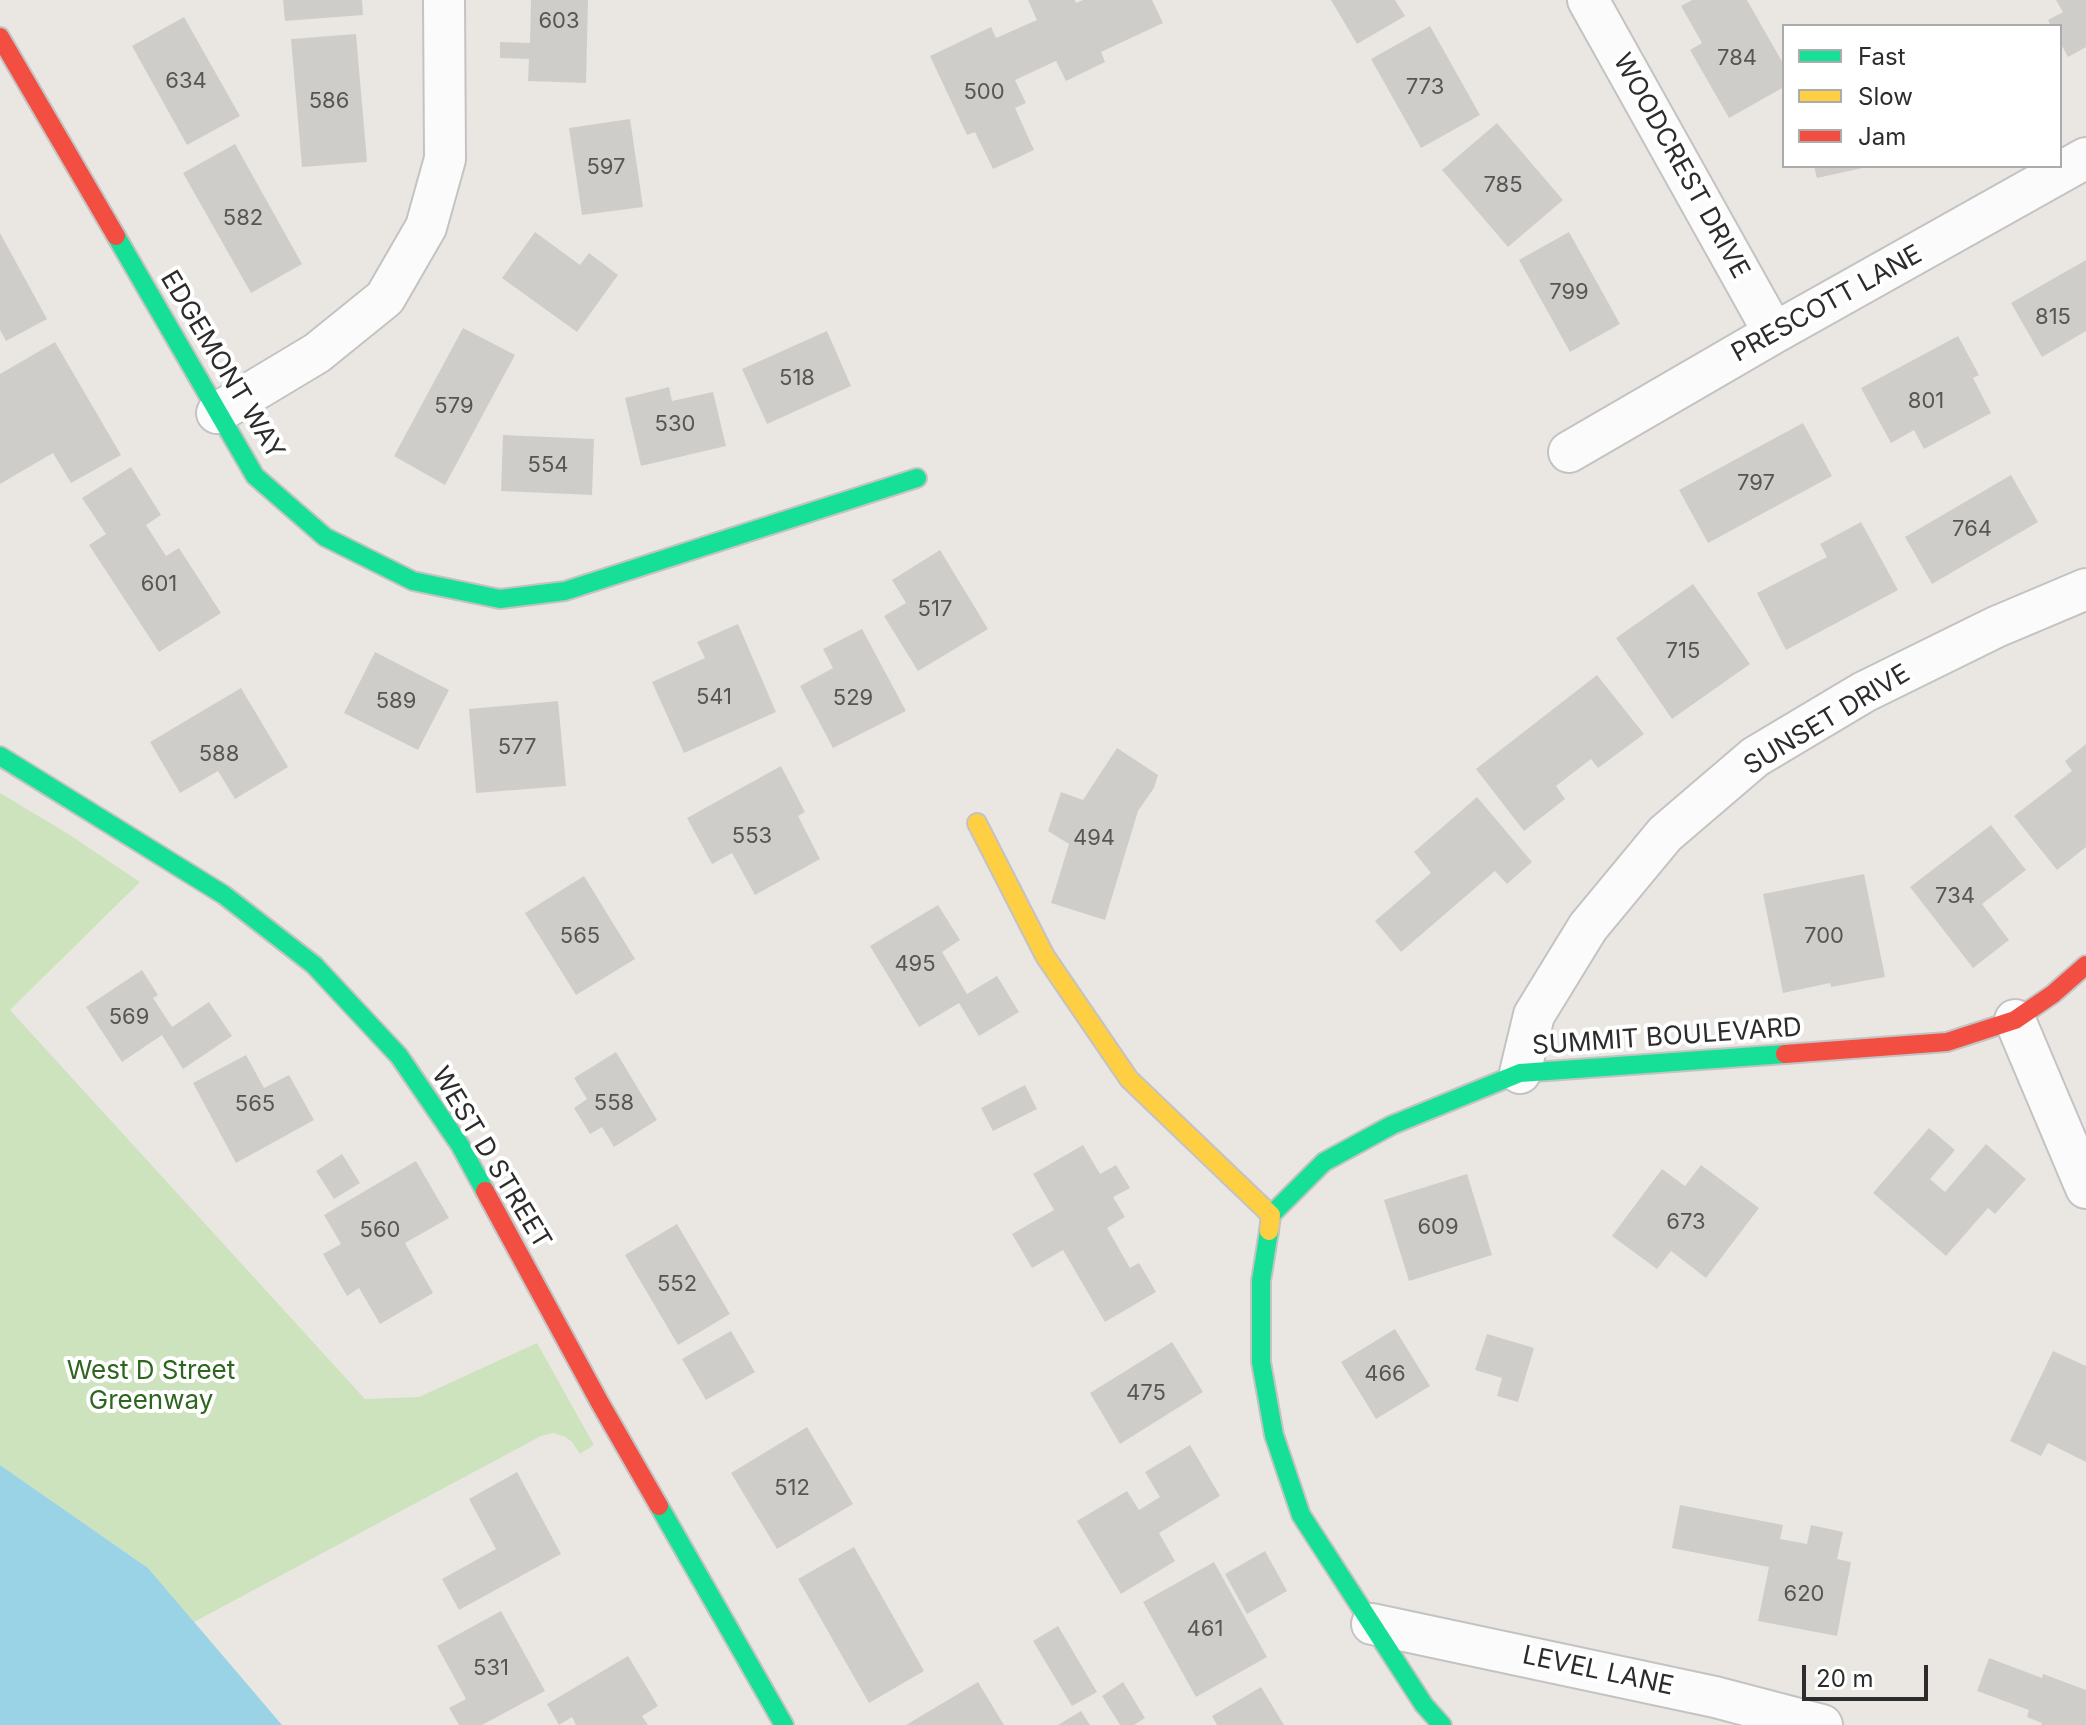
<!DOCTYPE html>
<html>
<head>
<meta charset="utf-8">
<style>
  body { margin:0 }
  #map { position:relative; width:2086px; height:1725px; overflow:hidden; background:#eae7e3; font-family:Inter,sans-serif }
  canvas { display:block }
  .legend { position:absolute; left:1782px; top:24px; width:280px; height:144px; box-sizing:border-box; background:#fff; border:2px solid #ababab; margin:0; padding:10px 14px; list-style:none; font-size:24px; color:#2c2c2c }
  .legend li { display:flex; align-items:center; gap:16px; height:40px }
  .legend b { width:40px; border:2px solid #ababab }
  .scale { position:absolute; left:1802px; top:1665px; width:126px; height:36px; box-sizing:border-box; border:4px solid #2c2c2c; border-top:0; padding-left:10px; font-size:24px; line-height:28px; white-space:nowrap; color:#2c2c2c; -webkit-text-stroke:6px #fff; paint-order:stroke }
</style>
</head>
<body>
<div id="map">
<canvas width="2086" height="1725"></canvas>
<ul class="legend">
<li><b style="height:10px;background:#16e098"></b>Fast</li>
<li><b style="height:10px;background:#ffcf43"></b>Slow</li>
<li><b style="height:10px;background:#f24e42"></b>Jam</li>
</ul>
<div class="scale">20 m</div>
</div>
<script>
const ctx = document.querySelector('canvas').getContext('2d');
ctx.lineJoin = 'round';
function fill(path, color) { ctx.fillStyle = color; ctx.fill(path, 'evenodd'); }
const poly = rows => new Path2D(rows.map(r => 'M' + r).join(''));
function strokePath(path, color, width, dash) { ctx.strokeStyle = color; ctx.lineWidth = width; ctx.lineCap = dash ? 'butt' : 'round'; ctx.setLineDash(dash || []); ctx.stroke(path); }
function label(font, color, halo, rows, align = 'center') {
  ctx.font = font + ' Inter,sans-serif'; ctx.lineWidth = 8; ctx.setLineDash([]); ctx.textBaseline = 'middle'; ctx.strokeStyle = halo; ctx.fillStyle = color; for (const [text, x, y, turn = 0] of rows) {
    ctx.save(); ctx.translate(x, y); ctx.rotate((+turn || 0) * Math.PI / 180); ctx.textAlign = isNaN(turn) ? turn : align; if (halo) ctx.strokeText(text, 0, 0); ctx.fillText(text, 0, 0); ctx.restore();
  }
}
fill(poly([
  [0,793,70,835,140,882,10,1010,365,1399,419,1397,537,1343,594,1445,580,1454,572,1442,565,1437,554,1433,541,1436,194,1622,148,1568,0,1465]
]), '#cde3be');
fill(poly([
  [0,1465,148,1568,282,1725,0,1725]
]), '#9bd3e6');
fill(poly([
  [283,0,362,0,363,15,285,21],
  [531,0,588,0,586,83,528,81,529,59,500,58,500,42,530,43],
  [1028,0,1075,0,1076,3,1083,0,1152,0,1163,23,1101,52,1105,62,1066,81,1056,61,1015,80,1026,103,1015,108,1034,150,993,169,975,132,967,135,930,56,991,27,996,38,1037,20],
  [1331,0,1395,0,1405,16,1357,44],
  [1692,0,1747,0,1784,65,1784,87,1729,118,1690,50,1702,43,1681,6],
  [2056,0,2086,0,2086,47,2068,57,2060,42,2060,26,2051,26,2048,20,2063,12],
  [184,17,240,116,187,145,132,46],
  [1430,26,1480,115,1421,148,1371,59],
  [356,34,367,162,302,167,291,39],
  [630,119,643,207,582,215,569,128],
  [1497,123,1563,200,1508,247,1442,170],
  [235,144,302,264,251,293,183,173],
  [1814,166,1867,166,1867,167,1817,178],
  [535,232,580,265,589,253,618,275,577,332,502,278],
  [1569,232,1620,324,1570,352,1519,260],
  [0,233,47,319,6,341,0,330],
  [2086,260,2086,331,2042,357,2011,303],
  [463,328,515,355,445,485,394,456],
  [827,331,851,386,767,424,742,369],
  [1958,336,1979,375,1973,378,1991,413,1924,449,1914,430,1891,443,1861,388],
  [55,342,121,455,71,483,53,453,0,484,0,374],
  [669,387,672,401,713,392,726,446,641,466,625,398],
  [1803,423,1832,476,1708,543,1679,490],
  [503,435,594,439,592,495,501,491],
  [131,467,161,515,146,525,166,556,179,548,221,613,159,652,89,545,106,534,82,498],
  [2011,475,2038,522,1932,584,1905,537],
  [1861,522,1898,590,1786,650,1757,593,1827,557,1820,544],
  [940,550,988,629,918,671,884,616,906,603,892,580],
  [1693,584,1750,664,1672,719,1616,638],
  [738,624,776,712,684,753,652,682,705,658,697,642],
  [862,629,906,711,833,748,800,686,833,668,823,649],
  [375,652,449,690,418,750,344,713],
  [1597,675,1644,734,1598,768,1591,759,1556,786,1565,799,1524,831,1476,769],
  [241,688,288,767,235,799,218,771,180,793,150,742],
  [558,701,566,786,476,793,469,709],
  [2086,744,2086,847,2057,870,2014,816,2072,771,2065,761],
  [1117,748,1158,775,1154,788,1138,811,1105,920,1051,903,1069,844,1048,831,1061,792,1083,800],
  [781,766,805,812,798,816,820,859,755,895,732,853,712,864,687,818],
  [1477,797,1532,862,1507,884,1495,871,1401,952,1375,921,1431,873,1414,852],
  [1991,825,2026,870,1982,904,2009,940,1973,968,1910,887],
  [1864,874,1885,977,1831,987,1830,983,1783,993,1763,894],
  [584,876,635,959,576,995,525,913],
  [938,905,960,940,942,952,967,994,997,976,1019,1012,979,1036,959,1003,919,1027,870,946],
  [142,970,158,995,153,998,172,1027,209,1002,232,1036,183,1069,162,1035,122,1062,86,1007],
  [616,1052,657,1120,614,1147,602,1127,590,1134,574,1108,587,1099,574,1078],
  [246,1055,264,1088,289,1075,314,1120,236,1163,193,1083],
  [1025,1085,1037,1109,993,1131,981,1108],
  [1929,1128,1955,1150,1930,1179,1945,1192,1986,1144,2026,1179,1995,1214,1988,1208,1946,1256,1873,1193],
  [1083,1145,1100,1174,1116,1165,1130,1188,1113,1197,1125,1217,1107,1228,1130,1268,1139,1263,1156,1292,1105,1322,1063,1250,1032,1268,1012,1234,1054,1210,1033,1174],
  [342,1154,360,1183,334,1199,316,1171],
  [416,1161,449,1218,405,1243,433,1293,380,1324,359,1288,347,1296,323,1254,341,1244,324,1215],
  [1701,1165,1759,1208,1706,1278,1671,1251,1657,1269,1612,1236,1662,1169,1685,1186],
  [1467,1174,1492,1255,1409,1281,1384,1200],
  [677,1224,730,1314,678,1345,625,1255],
  [1395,1329,1430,1386,1376,1419,1341,1362],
  [731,1331,755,1372,706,1400,682,1359],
  [1487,1334,1534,1348,1518,1402,1497,1396,1502,1378,1475,1370],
  [1172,1342,1203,1392,1120,1444,1090,1393],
  [2053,1351,2086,1366,2086,1462,2048,1443,2041,1456,2010,1441],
  [807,1427,853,1504,777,1549,731,1473],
  [1190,1445,1220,1496,1159,1533,1175,1561,1121,1594,1077,1521,1127,1491,1139,1510,1160,1497,1145,1472],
  [517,1472,561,1554,459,1610,442,1579,496,1549,469,1499],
  [1680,1505,1783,1525,1780,1539,1807,1544,1811,1525,1843,1532,1837,1559,1851,1562,1837,1636,1758,1621,1769,1567,1672,1548],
  [854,1547,924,1671,869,1703,798,1579],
  [1265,1551,1287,1591,1247,1614,1225,1574],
  [1214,1562,1267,1657,1196,1697,1143,1602],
  [501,1611,545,1691,482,1725,459,1725,449,1708,466,1699,437,1646],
  [1058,1626,1097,1692,1072,1706,1033,1641],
  [628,1656,658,1706,642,1716,648,1725,576,1725,572,1717,559,1725,547,1704],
  [1989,1658,2042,1678,2043,1674,2086,1690,2086,1725,2041,1725,2042,1723,2027,1717,2029,1710,1977,1691],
  [978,1682,1004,1725,906,1725],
  [1123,1682,1145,1718,1134,1725,1120,1725,1102,1696],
  [1261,1687,1284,1725,1217,1725,1212,1716],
  [1081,1711,1090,1725,1058,1725]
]), '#cfcdca');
const street = poly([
  [1588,0,1774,333],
  [217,413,317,353,385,298,426,227,445,159,444,0],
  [1569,452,1774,333,2086,158],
  [2015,1020,2086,1188],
  [1520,1073,1534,1015,1588,927,1665,834,1755,757,1864,692,1996,627,2086,589],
  [1372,1624,1715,1697,1822,1725]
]);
const fast = poly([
  [116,236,255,476,325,537,413,581,500,599,565,591,917,478],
  [0,756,224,895,314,965,399,1056,460,1145,485,1191],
  [1271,1215,1324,1162,1392,1125,1520,1073,1785,1054],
  [1269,1231,1261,1281,1261,1362,1274,1435,1301,1515,1424,1705,1442,1725],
  [659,1506,784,1725]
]);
const slow = poly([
  [977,823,1045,956,1129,1079,1271,1215,1269,1231]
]);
const jam = poly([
  [0,37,116,236],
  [1785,1054,1947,1042,2015,1020,2053,994,2086,965],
  [485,1191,600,1403,659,1506]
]);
strokePath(street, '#c4c3c3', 44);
strokePath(fast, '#c4c3c3', 22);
strokePath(slow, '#c4c3c3', 22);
strokePath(jam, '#c4c3c3', 22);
strokePath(street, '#fcfbfb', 40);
strokePath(fast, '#16e098', 18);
strokePath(slow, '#ffcf43', 18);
strokePath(jam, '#f24e42', 18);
label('22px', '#565655', null, [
  ["603",559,21],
  ["784",1737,58],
  ["634",186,81],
  ["773",1425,87],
  ["500",984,92],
  ["586",329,101],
  ["597",606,167],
  ["785",1503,185],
  ["582",243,218],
  ["799",1569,292],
  ["815",2053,317],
  ["518",797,378],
  ["801",1926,401],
  ["579",454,406],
  ["530",675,424],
  ["554",548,465],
  ["797",1756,483],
  ["764",1972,529],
  ["601",159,584],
  ["517",935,609],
  ["715",1683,651],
  ["541",714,697],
  ["529",853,698],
  ["589",396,701],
  ["577",517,747],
  ["588",219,754],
  ["553",752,836],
  ["494",1094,838],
  ["734",1955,896],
  ["565",580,936],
  ["700",1824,936],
  ["495",915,964],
  ["569",129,1017],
  ["558",614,1103],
  ["565",255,1104],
  ["673",1686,1222],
  ["609",1438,1227],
  ["560",380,1230],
  ["552",677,1284],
  ["466",1385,1374],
  ["475",1146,1393],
  ["512",792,1488],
  ["620",1804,1594],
  ["461",1205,1629],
  ["531",491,1668]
]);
label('26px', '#2c2c2c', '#fff', [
  ["WOODCREST DRIVE",1681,166,61],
  ["PRESCOTT LANE",1827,304,-29],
  ["EDGEMONT WAY",222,365,59],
  ["SUNSET DRIVE",1827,720,-31],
  ["SUMMIT BOULEVARD",1667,1037,-4],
  ["WEST D STREET",491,1158,59],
  ["LEVEL LANE",1598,1671,12]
]);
label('26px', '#2e661f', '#fff', [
  ["West D Street",151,1371],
  ["Greenway",151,1401]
]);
</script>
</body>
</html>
